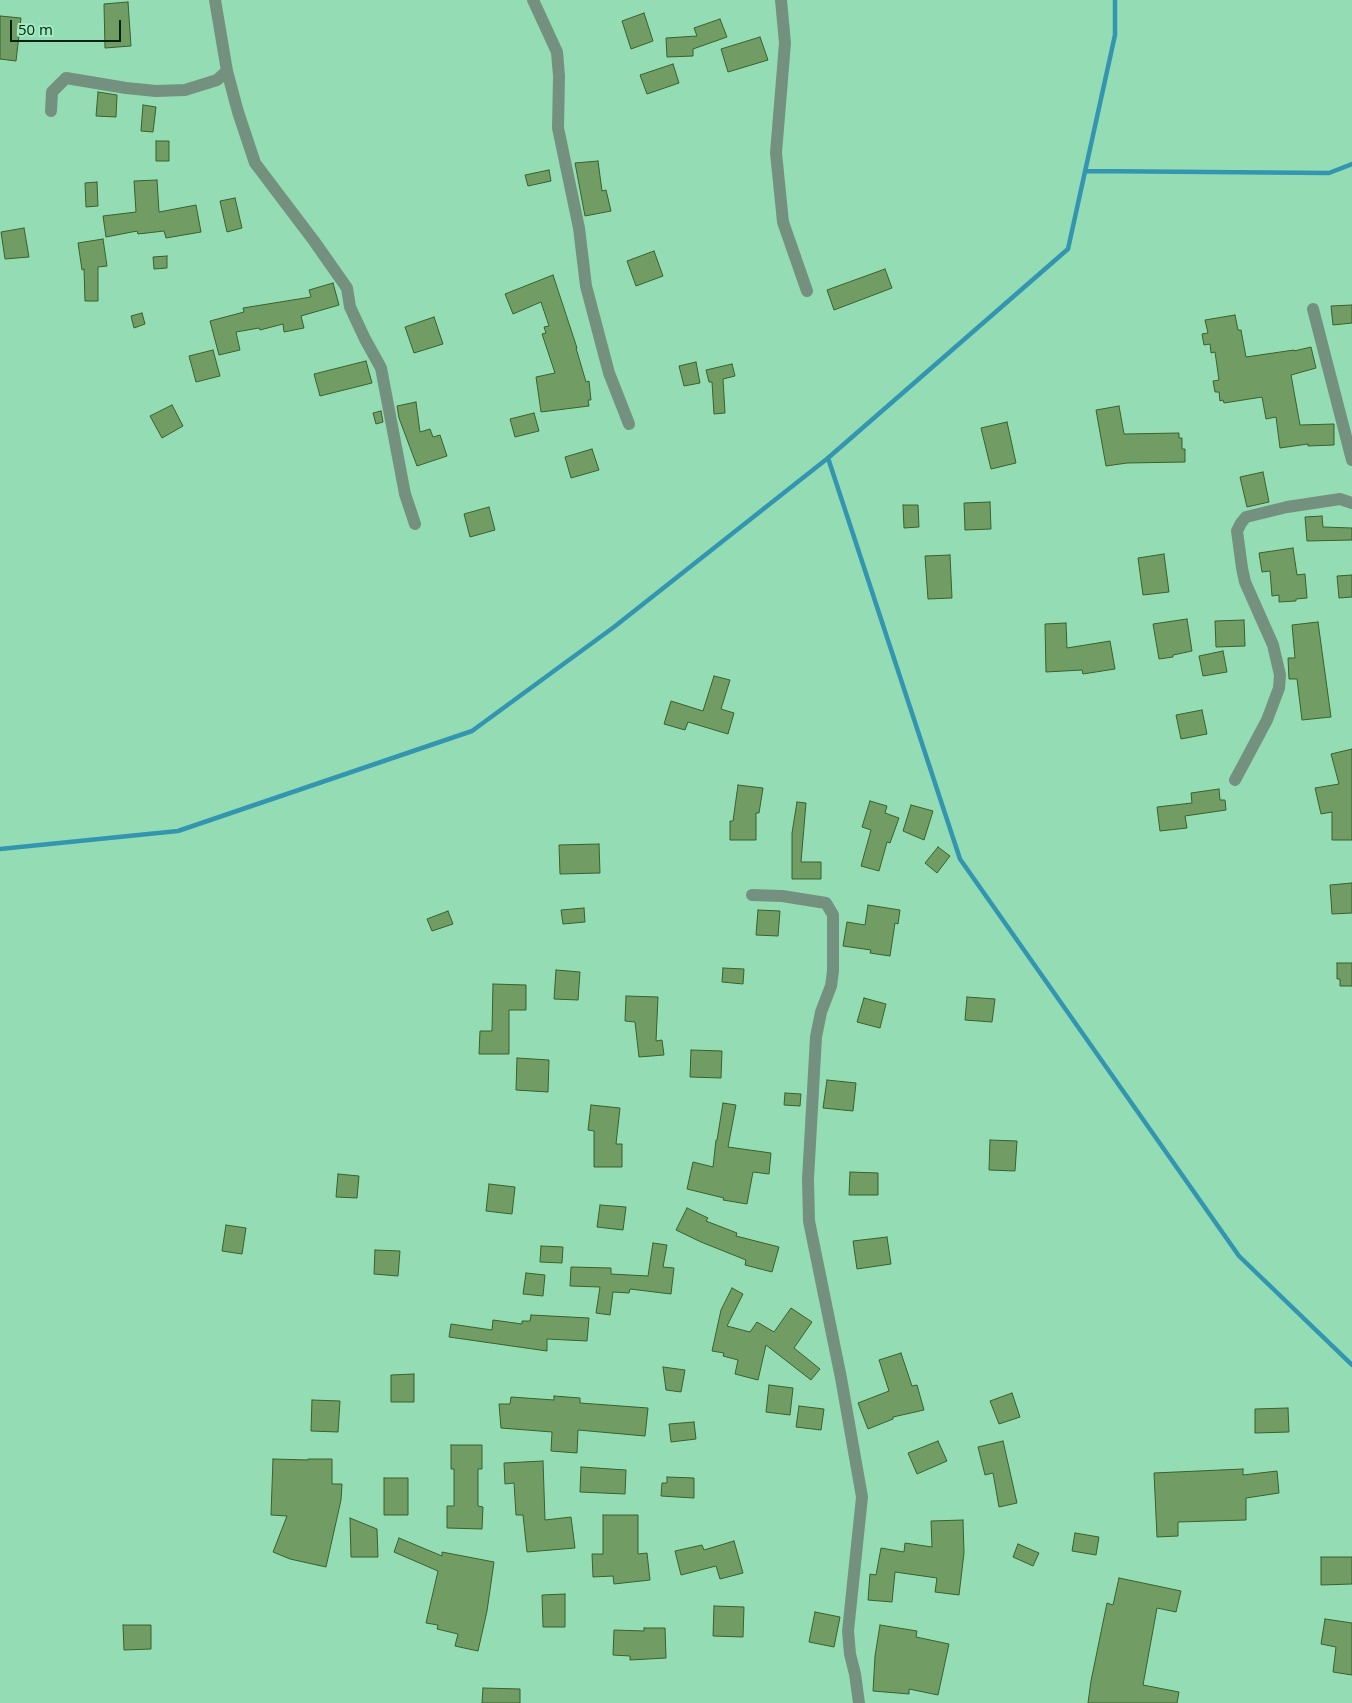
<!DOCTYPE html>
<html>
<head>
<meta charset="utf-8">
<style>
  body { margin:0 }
  #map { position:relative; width:1352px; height:1703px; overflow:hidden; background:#94ddb4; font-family:"Open Sans",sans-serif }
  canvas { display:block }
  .scale { position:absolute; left:10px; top:20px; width:111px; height:22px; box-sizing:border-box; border:2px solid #032214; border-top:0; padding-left:6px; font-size:15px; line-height:18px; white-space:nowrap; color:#032214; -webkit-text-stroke:4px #a1ebc1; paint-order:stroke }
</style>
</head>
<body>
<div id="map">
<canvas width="1352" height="1703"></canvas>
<div class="scale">50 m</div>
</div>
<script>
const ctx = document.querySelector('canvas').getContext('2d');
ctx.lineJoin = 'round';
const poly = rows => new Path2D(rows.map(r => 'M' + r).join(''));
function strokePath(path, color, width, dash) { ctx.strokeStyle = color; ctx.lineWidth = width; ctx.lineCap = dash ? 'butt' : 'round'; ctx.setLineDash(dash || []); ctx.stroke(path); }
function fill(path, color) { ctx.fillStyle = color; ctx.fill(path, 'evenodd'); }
strokePath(poly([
  [1085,171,1329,173,1352,164],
  [828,458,960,859,1239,1256,1352,1365],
  [0,849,178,831,472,731,614,627,828,458,1068,249,1115,35,1115,0]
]), '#3395af', 4.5);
const building = poly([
  [128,2,131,46,105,48,104,4,128,2],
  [644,13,653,41,631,49,622,21,644,13],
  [0,16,21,18,16,61,0,59,0,16],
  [720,19,727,37,693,49,693,56,667,57,666,38,697,36,694,28,720,19],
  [760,37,768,60,728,72,721,49,760,37],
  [673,64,679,83,647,94,640,75,673,64],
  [98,92,117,95,116,117,96,116,98,92],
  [143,105,156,107,153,132,141,131,143,105],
  [156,141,169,141,169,161,156,161,156,141],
  [598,161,602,191,606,190,611,211,585,216,575,163,598,161],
  [549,170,551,181,528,186,525,175,549,170],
  [157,180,159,212,196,205,201,232,166,238,164,231,138,234,137,231,106,237,103,216,136,212,134,181,157,180],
  [97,182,98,206,86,207,85,183,97,182],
  [235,198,242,228,227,232,220,201,235,198],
  [24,228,29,257,5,259,1,232,24,228],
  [103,239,107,266,98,267,98,301,85,301,84,269,82,270,78,243,103,239],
  [654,251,663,276,636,286,627,261,654,251],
  [167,256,167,268,154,269,153,257,167,256],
  [885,269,892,288,834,310,827,290,885,269],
  [553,275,577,348,576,348,586,382,589,381,591,400,588,400,589,406,541,412,536,377,555,373,542,334,546,333,544,327,549,326,541,302,513,314,505,294,553,275],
  [333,283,339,305,301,316,304,328,284,332,283,324,260,330,259,328,236,332,240,350,219,355,210,321,244,312,243,308,311,297,309,290,333,283],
  [1352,305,1352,323,1333,325,1331,306,1352,305],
  [142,313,145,324,134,328,131,316,142,313],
  [1235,315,1238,330,1241,330,1246,357,1294,350,1294,351,1311,347,1316,368,1291,375,1300,425,1334,424,1334,445,1308,446,1308,444,1280,448,1276,417,1266,419,1262,397,1224,403,1223,400,1220,401,1219,392,1215,392,1213,381,1219,380,1215,352,1211,353,1210,344,1204,345,1202,334,1208,333,1205,320,1235,315],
  [434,317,443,344,414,353,405,327,434,317],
  [213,350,220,376,196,382,189,356,213,350],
  [366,361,372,383,320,396,314,374,366,361],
  [696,362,700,383,684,386,679,366,696,362],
  [732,364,735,376,723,379,725,413,714,414,712,382,709,382,706,370,732,364],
  [416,402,420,432,430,429,433,437,440,435,447,456,417,466,399,418,397,406,416,402],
  [172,405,183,426,162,438,150,416,172,405],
  [1119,406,1124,434,1179,433,1179,438,1182,438,1182,449,1185,449,1185,462,1127,463,1106,466,1096,410,1119,406],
  [381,411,383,422,376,424,373,413,381,411],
  [534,413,539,431,515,437,510,419,534,413],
  [1007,422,1016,463,991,469,981,428,1007,422],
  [592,449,599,470,571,478,565,457,592,449],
  [1263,472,1269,502,1247,507,1240,477,1263,472],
  [990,502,991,529,965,530,964,503,990,502],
  [903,505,918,505,919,527,904,528,903,505],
  [489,507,495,530,470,537,464,514,489,507],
  [1322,516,1323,527,1352,528,1352,540,1307,541,1305,517,1322,516],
  [1293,548,1297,575,1305,574,1307,598,1296,599,1296,601,1279,602,1279,595,1272,596,1270,571,1262,572,1259,553,1293,548],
  [1164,554,1169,592,1143,595,1138,558,1164,554],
  [950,555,952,598,928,599,925,556,950,555],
  [1352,575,1352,597,1339,598,1337,576,1352,575],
  [1187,619,1192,651,1173,655,1173,657,1159,659,1153,624,1187,619],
  [1244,620,1245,646,1216,647,1215,621,1244,620],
  [1318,622,1331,717,1302,720,1297,679,1289,679,1288,658,1295,658,1292,625,1318,622],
  [1066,623,1067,648,1110,641,1115,669,1083,674,1082,670,1046,672,1045,624,1066,623],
  [1223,651,1227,672,1203,676,1199,656,1223,651],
  [714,676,730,680,721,709,734,713,728,734,688,722,685,730,664,724,671,701,703,711,714,676],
  [1202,710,1207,734,1181,739,1176,715,1202,710],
  [1352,749,1352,840,1332,840,1332,812,1321,814,1315,788,1339,784,1331,754,1352,749],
  [738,785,763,788,759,813,756,813,756,840,730,840,730,821,733,821,738,785],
  [1219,789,1220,800,1225,800,1226,810,1185,816,1187,828,1160,831,1157,807,1192,803,1191,793,1219,789],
  [870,801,887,806,885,813,899,818,890,843,887,842,879,871,861,866,871,830,862,827,870,801],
  [797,802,806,803,801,862,821,862,821,879,792,879,792,833,797,802],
  [911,805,933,811,924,840,903,831,911,805],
  [599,844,600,873,560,874,559,845,599,844],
  [938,847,950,856,937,873,925,863,938,847],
  [1352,883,1352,913,1332,914,1330,885,1352,883],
  [868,905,900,910,898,924,895,923,890,956,870,953,871,950,843,946,847,922,865,925,868,905],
  [584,908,585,922,563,924,561,910,584,908],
  [758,910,780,911,778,936,756,935,758,910],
  [448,911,453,924,432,931,427,919,448,911],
  [1337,963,1352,963,1352,986,1340,986,1340,979,1337,979,1337,963],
  [723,968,744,969,743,984,722,982,723,968],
  [556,970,580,972,578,1000,554,999,556,970],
  [493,984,526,985,526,1010,509,1010,509,1054,479,1054,480,1031,492,1031,493,984],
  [626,996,658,997,656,1041,662,1040,664,1055,639,1057,635,1022,625,1021,626,996],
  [967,997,995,999,992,1022,965,1020,967,997],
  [864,998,886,1004,880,1028,857,1022,864,998],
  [691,1050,722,1051,721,1078,690,1077,691,1050],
  [517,1058,549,1060,548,1092,516,1090,517,1058],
  [827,1080,856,1083,853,1111,823,1108,827,1080],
  [785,1093,801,1094,800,1106,784,1105,785,1093],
  [723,1103,736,1105,728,1147,771,1153,769,1174,753,1172,747,1204,723,1200,724,1198,687,1189,693,1162,713,1167,716,1140,717,1140,723,1103],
  [591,1105,620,1108,616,1144,622,1144,622,1167,594,1167,594,1131,588,1130,591,1105],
  [990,1140,1017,1141,1015,1171,989,1170,990,1140],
  [850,1172,878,1173,878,1195,849,1195,850,1172],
  [338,1174,359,1176,357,1198,336,1197,338,1174],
  [489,1184,515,1187,512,1214,486,1211,489,1184],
  [600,1205,626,1207,623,1230,597,1227,600,1205],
  [687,1208,708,1218,706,1221,737,1233,736,1236,779,1247,772,1272,745,1265,746,1260,701,1242,676,1230,687,1208],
  [226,1225,246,1228,242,1254,222,1251,226,1225],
  [887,1237,891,1264,857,1269,853,1241,887,1237],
  [653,1243,667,1245,663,1267,674,1268,671,1294,630,1289,629,1293,613,1292,610,1315,596,1313,600,1287,570,1286,571,1267,611,1268,611,1274,648,1276,653,1243],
  [541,1246,563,1247,562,1263,540,1262,541,1246],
  [375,1250,400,1251,398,1276,374,1274,375,1250],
  [526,1273,545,1275,543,1296,523,1294,526,1273],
  [732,1288,743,1294,727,1326,750,1332,757,1322,774,1332,791,1308,812,1322,794,1348,820,1369,811,1380,766,1345,758,1380,735,1374,738,1360,723,1356,724,1353,712,1351,721,1310,732,1288],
  [531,1315,589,1318,587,1341,547,1339,547,1351,449,1337,451,1324,492,1330,493,1320,522,1324,522,1321,530,1321,531,1315],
  [901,1353,912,1386,917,1385,924,1410,893,1417,893,1419,868,1429,858,1403,889,1391,879,1360,901,1353],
  [663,1367,685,1370,681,1392,666,1390,663,1367],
  [414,1374,414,1402,391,1402,391,1375,414,1374],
  [769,1385,793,1388,790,1415,766,1412,769,1385],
  [1012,1393,1020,1417,999,1424,990,1401,1012,1393],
  [554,1396,580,1398,580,1403,648,1408,645,1436,578,1430,577,1453,551,1451,552,1432,501,1428,499,1404,510,1404,511,1397,554,1400,554,1396],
  [312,1400,340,1401,338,1432,311,1431,312,1400],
  [799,1406,824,1409,821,1430,796,1427,799,1406],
  [1288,1408,1289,1432,1255,1433,1255,1409,1288,1408],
  [694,1422,696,1439,671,1442,669,1424,694,1422],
  [938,1441,947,1461,917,1474,908,1453,938,1441],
  [1003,1441,1017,1503,999,1507,993,1473,985,1475,978,1447,1003,1441],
  [451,1445,482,1445,482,1469,478,1469,478,1506,483,1507,482,1529,447,1528,447,1506,454,1506,454,1469,451,1469,451,1445],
  [273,1459,308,1460,308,1459,332,1459,332,1484,342,1484,341,1500,326,1567,290,1559,273,1552,287,1516,271,1515,273,1459],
  [543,1461,545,1520,571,1517,575,1548,527,1552,523,1515,516,1515,514,1483,505,1484,504,1463,543,1461],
  [581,1467,626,1470,625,1494,580,1492,581,1467],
  [1243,1469,1243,1475,1277,1471,1279,1493,1246,1498,1246,1520,1178,1522,1178,1536,1157,1537,1154,1473,1243,1469],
  [667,1477,694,1478,694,1498,661,1496,662,1483,667,1483,667,1477],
  [384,1478,408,1478,408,1515,384,1515,384,1478],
  [603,1515,638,1515,638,1554,647,1553,650,1580,614,1584,613,1576,593,1577,592,1554,603,1554,603,1515],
  [350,1518,377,1529,378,1557,351,1557,350,1518],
  [963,1520,964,1553,959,1595,935,1592,937,1578,895,1572,892,1602,868,1600,870,1574,876,1575,881,1548,904,1552,905,1543,932,1547,931,1521,963,1520],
  [1075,1533,1099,1537,1096,1555,1072,1551,1075,1533],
  [399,1538,442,1556,442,1552,494,1562,487,1611,478,1651,455,1646,458,1634,437,1629,438,1625,426,1623,438,1571,394,1552,399,1538],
  [734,1541,743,1573,720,1579,716,1566,681,1575,675,1551,702,1545,704,1550,734,1541],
  [1018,1544,1039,1553,1033,1566,1013,1557,1018,1544],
  [1321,1557,1352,1557,1352,1584,1321,1585,1321,1557],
  [1119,1578,1181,1591,1176,1612,1157,1608,1143,1685,1179,1692,1177,1703,1088,1703,1091,1681,1107,1603,1113,1605,1119,1578],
  [565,1594,565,1627,543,1627,542,1595,565,1594],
  [714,1606,744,1607,743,1637,713,1636,714,1606],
  [815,1612,840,1617,834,1647,809,1642,815,1612],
  [1325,1619,1352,1623,1352,1675,1333,1672,1336,1647,1321,1644,1325,1619],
  [123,1625,151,1625,151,1649,124,1650,123,1625],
  [880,1625,917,1631,916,1637,949,1644,938,1695,909,1689,909,1694,873,1691,875,1656,880,1625],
  [644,1628,665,1628,666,1658,630,1660,630,1656,613,1655,614,1630,644,1631,644,1628],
  [483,1688,520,1689,520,1703,482,1703,483,1688]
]);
fill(building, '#719d65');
strokePath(building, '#38612c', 1);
strokePath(poly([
  [215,0,227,71,238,112,255,163,314,241,347,288,350,307,365,339,381,368,405,494,415,524],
  [533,0,557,52,559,76,558,128,579,228,586,286,609,373,629,424],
  [781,0,785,43,776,153,783,222,807,291],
  [51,111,52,92,66,78,126,88,156,91,185,90,217,80,227,71],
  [1313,309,1352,460],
  [1235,780,1267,720,1279,688,1280,675,1273,645,1245,582,1242,568,1237,531,1241,523,1246,517,1287,507,1340,499,1352,503],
  [752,895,782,896,826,903,833,915,833,971,831,986,821,1012,816,1037,808,1179,809,1221,841,1378,862,1497,848,1631,850,1654,855,1674,859,1703]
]), '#749180', 12);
</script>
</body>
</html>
